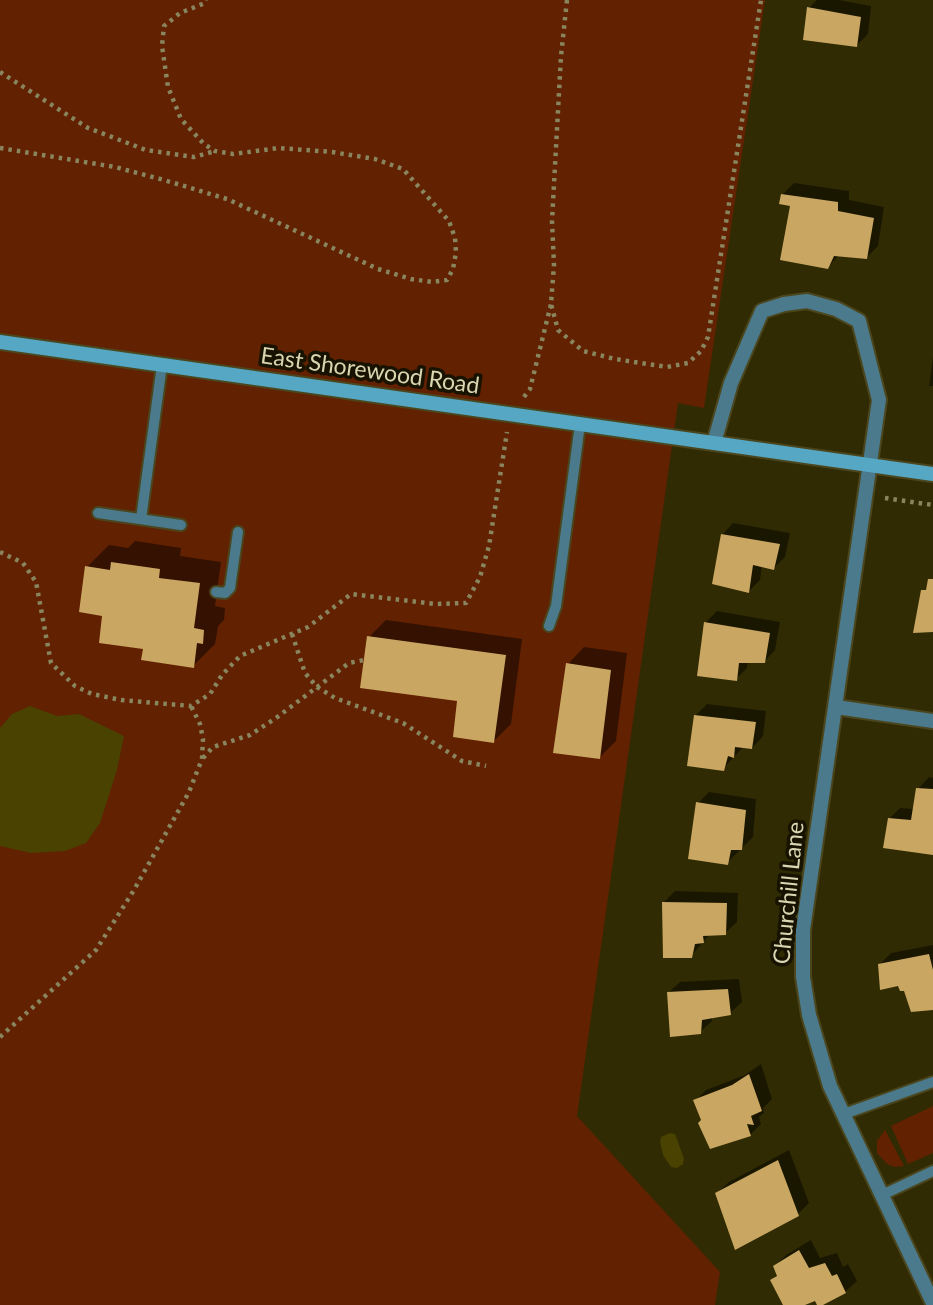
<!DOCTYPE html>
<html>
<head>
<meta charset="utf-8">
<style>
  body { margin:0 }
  canvas { display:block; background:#302b02 }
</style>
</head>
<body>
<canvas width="933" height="1305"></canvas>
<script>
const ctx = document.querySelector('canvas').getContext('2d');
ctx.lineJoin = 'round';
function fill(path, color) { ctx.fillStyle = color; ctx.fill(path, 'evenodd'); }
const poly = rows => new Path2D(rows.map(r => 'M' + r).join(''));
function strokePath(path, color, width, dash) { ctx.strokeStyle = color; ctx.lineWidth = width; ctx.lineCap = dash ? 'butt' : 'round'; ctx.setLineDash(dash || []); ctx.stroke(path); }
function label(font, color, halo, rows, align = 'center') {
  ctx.font = font + ' Lato,sans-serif'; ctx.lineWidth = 7; ctx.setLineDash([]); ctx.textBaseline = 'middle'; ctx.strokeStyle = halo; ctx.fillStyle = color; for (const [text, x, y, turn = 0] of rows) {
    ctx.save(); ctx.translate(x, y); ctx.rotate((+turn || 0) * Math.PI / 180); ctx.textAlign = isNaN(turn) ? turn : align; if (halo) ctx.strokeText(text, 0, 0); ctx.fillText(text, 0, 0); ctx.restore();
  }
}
fill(poly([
  [0,0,765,0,704,408,678,403,577,1116,720,1272,715,1305,0,1305],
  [933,1106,933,1153,908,1164,891,1126],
  [885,1130,904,1166,895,1167,887,1164,877,1153,877,1141]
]), '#622101');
fill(poly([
  [30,706,57,716,79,714,124,736,117,770,100,823,86,843,65,851,31,853,0,846,0,728,12,714],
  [670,1133,675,1134,677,1139,684,1159,683,1164,677,1168,671,1167,663,1155,660,1142,661,1137]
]), '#494200');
fill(poly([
  [817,0,839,0,871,6,868,34,857,45,809,8],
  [794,183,849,191,849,200,884,207,878,246,866,258,839,255,828,267,792,205,783,194],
  [933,357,933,386,929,386],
  [733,523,790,533,785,557,774,568,762,565,760,580,749,591,722,535],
  [135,541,181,548,180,556,221,562,215,606,225,608,224,620,218,626,215,644,193,666,145,648,104,614,87,567,109,545,128,548],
  [717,611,780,622,775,650,764,662,748,661,747,668,736,679,706,622],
  [386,620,522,639,511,724,494,741,458,700,369,637],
  [584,647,627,653,616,741,599,758,568,664],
  [707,704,766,711,763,736,752,748,743,747,723,769,696,715],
  [929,777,933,778,933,853,889,819,900,808,915,809,918,789],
  [709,792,756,799,753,837,727,863,698,803],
  [675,891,738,893,737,922,725,933,710,934,691,956,664,902],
  [933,945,933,1008,905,989,880,964,891,953],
  [739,979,742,1002,730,1013,712,1016,712,1021,700,1032,668,993,680,982],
  [761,1064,772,1099,763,1108,764,1113,759,1117,761,1124,750,1135,703,1120,695,1101,706,1090,745,1075],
  [789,1150,809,1203,798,1214,717,1193,729,1182],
  [811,1240,820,1258,837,1253,843,1267,848,1264,857,1281,845,1292,799,1305,785,1305,772,1280,778,1274,775,1266,786,1255]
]), '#0007');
fill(poly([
  [807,7,861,17,857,47,803,40],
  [781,194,838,202,838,211,874,218,867,259,834,256,828,269,780,260,790,206,779,204],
  [721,534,780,544,774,570,753,565,749,593,712,584],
  [111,562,160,569,159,578,200,583,194,628,204,630,203,644,197,643,194,668,141,660,143,649,99,643,102,616,79,612,85,566,110,570],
  [928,579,933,579,933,632,913,633,921,590,926,590],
  [704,622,770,633,765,663,739,663,737,681,697,676],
  [367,636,506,655,494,743,453,737,457,701,360,688],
  [566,663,611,670,600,759,553,753],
  [694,715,756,722,752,749,735,747,734,758,728,756,724,771,687,766],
  [916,788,933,789,933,855,883,848,888,818,911,820],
  [696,802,746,810,742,850,731,850,728,865,688,859],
  [662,902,727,903,726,935,703,936,704,943,695,944,692,958,663,958],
  [929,954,933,970,933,1010,911,1012,904,991,900,991,898,986,880,990,878,964],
  [728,989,731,1015,702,1020,701,1034,670,1037,667,992],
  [749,1074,762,1111,751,1116,754,1125,747,1124,751,1136,710,1149,698,1123,701,1120,693,1100,732,1085],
  [778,1160,799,1216,735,1250,715,1193],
  [799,1250,809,1268,825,1263,832,1276,837,1274,846,1293,823,1305,817,1305,815,1301,805,1305,783,1305,770,1280,777,1276,773,1266]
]), '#c9a662');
const lane = poly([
  [98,513,181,525],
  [141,519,162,365],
  [216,592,225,593,230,588,238,532],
  [549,626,556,606,580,424],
  [844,1114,933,1082],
  [882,1195,933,1171]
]);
const street = poly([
  [714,443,731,383,762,311,784,304,807,301,836,309,859,321,879,400,803,930,803,977,809,1015,830,1086,933,1303],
  [836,707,933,721]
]);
const secondary = poly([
  [0,342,933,474]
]);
strokePath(lane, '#4b461e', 14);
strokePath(street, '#4b461e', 18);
strokePath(secondary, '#4b461e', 18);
strokePath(poly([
  [567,0,561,56,552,221,554,265,551,304,558,330,583,351,615,359,667,367,688,363,701,351,708,337,761,0],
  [0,72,88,128,146,150,194,157,215,151],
  [0,148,115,167,164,180,227,199,378,269,411,279,432,282,447,280,453,269,456,252,455,238,449,221,403,169,375,159,332,152,279,148,233,154,215,151,204,144,181,119,168,87,162,46,164,26,180,13,205,3,206,0],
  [524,397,530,389,551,304],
  [885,498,933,505],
  [0,552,23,563,36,582,51,663,75,686,92,694,121,700,191,706,210,694,222,675,240,656,308,627,351,594,435,604,466,603,480,577,489,546,507,432],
  [292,634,305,673,317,687,335,698,403,723,462,761,486,766],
  [203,758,213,747,250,735,276,718,349,663,364,660],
  [0,1037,96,950,134,890,189,792,202,759,203,739,200,724,191,706]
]), '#89855f', 4.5, [3.5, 5]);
strokePath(lane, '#4a7a8b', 10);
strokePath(street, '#4a7a8b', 14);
strokePath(secondary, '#56a7c3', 14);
label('23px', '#d9d5b1', '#171300', [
  ["East Shorewood Road",370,371,8],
  ["Churchill Lane",789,893,-84]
]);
</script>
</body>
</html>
